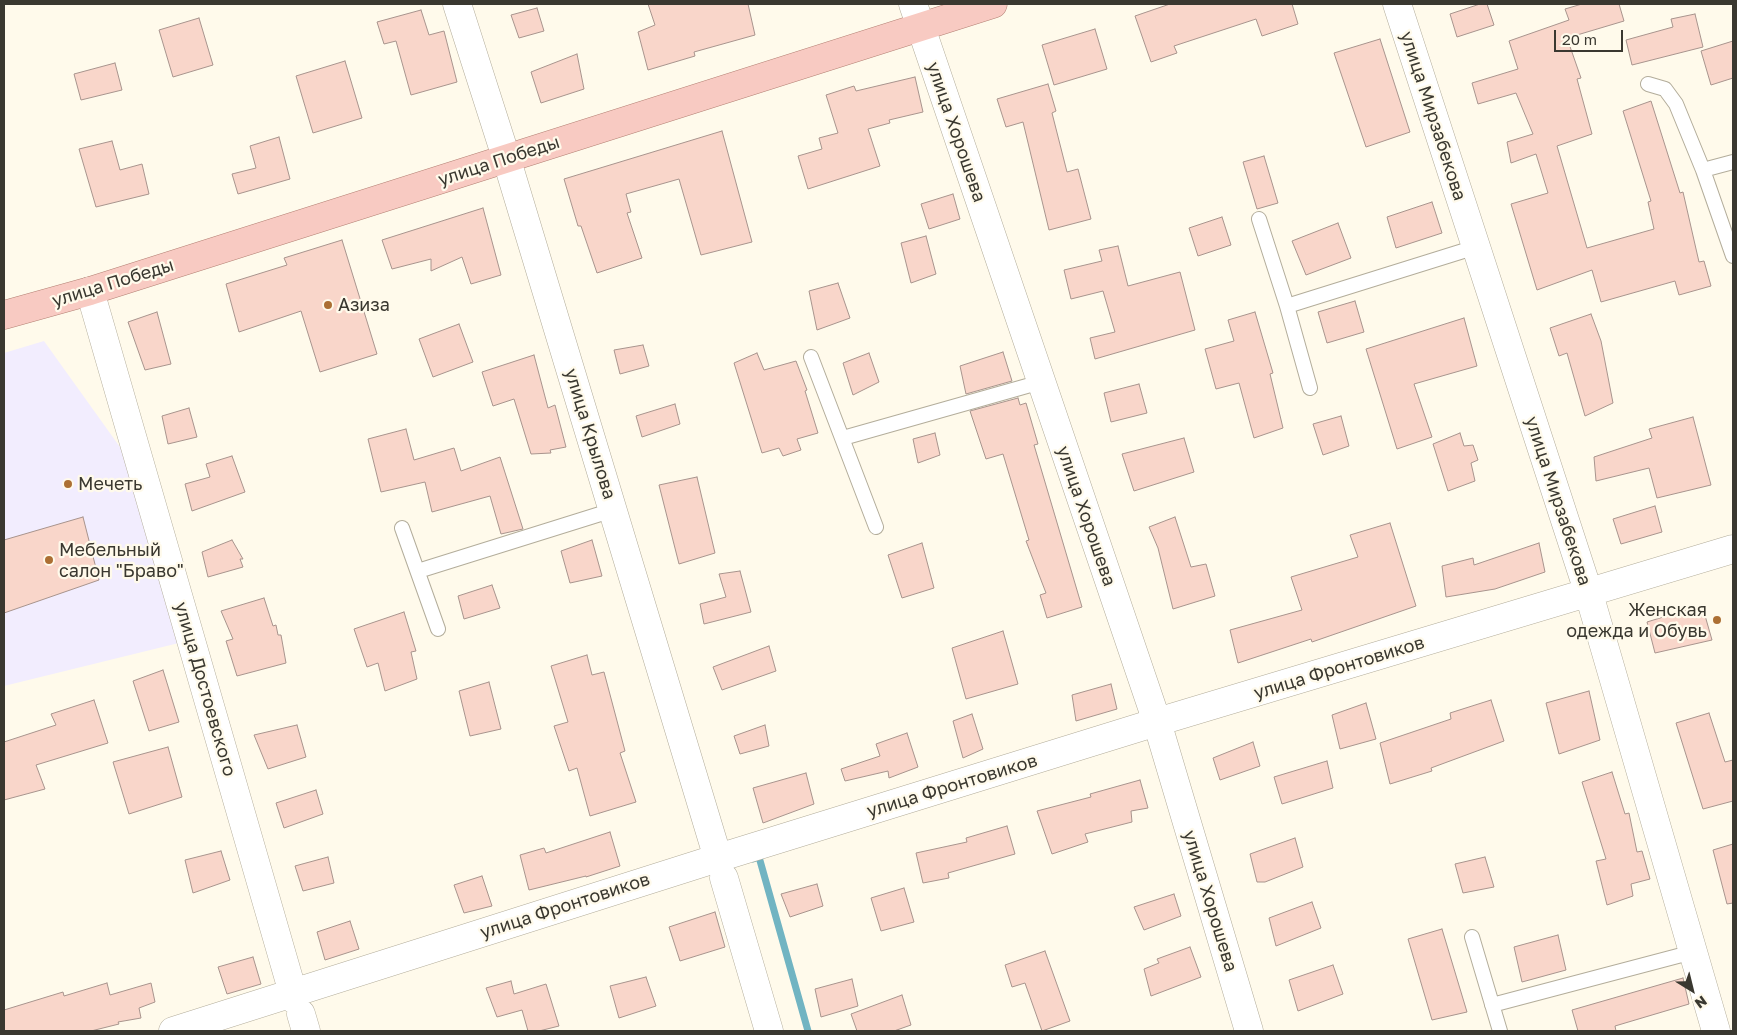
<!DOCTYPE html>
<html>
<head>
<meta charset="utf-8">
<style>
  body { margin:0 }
  #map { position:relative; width:1737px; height:1035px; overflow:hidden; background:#fffaeb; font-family:"Golos Text",sans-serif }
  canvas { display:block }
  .frame { position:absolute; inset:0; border:5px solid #3a3830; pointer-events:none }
  .north { position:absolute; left:1667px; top:965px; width:50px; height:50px; -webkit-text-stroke:4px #fffaeb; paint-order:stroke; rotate:144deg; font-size:14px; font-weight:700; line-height:20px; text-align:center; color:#3a3830 }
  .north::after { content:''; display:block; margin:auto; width:18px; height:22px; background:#3a3830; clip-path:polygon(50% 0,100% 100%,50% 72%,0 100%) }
  .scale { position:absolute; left:1554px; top:30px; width:69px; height:22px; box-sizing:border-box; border:2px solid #3a3830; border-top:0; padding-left:6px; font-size:15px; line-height:18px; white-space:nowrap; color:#3a3830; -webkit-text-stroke:4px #fffaeb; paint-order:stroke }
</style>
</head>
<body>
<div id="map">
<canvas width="1737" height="1035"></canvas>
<div class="frame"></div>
<div class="north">N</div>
<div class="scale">20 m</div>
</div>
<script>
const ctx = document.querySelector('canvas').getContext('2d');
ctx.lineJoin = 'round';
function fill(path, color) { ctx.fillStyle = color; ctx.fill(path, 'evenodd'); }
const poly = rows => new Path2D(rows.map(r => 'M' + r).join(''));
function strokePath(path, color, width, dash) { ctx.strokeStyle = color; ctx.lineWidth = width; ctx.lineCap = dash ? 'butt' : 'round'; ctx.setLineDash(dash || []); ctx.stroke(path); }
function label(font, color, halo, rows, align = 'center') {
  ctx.font = font + ' "Golos Text",sans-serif'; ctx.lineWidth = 4.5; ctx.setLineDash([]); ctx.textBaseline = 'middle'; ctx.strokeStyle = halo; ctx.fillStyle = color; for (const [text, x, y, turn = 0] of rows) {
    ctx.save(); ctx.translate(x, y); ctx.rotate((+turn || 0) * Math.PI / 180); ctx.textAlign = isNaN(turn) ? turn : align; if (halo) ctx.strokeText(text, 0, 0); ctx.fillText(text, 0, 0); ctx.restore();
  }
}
fill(poly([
  [44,341,145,482,191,640,4,686,4,353]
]), '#f2edfe');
strokePath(poly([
  [753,859,759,857,808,1031]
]), '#71b4c2', 7);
const building = poly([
  [648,4,748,4,755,35,694,52,695,56,648,70,638,32,655,25,648,4],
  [1170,4,1292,4,1298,24,1262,36,1256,19,1174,46,1177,53,1151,62,1135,16,1170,4],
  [1480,4,1487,4,1494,25,1457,37,1450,14,1480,4],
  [1582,4,1619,4,1624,21,1567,38,1581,78,1577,79,1592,134,1557,146,1587,248,1654,229,1648,202,1651,201,1623,111,1651,101,1680,193,1683,192,1699,262,1704,261,1711,286,1679,295,1675,281,1601,302,1592,270,1537,290,1511,204,1548,193,1536,154,1511,163,1507,142,1533,134,1516,93,1478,104,1472,83,1518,69,1509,41,1569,20,1565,9,1582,4],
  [537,8,544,31,519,38,511,15,537,8],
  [421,10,429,35,444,31,457,82,411,95,396,41,384,44,377,22,421,10],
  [1695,14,1703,47,1632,65,1626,40,1673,27,1671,19,1695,14],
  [199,18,213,65,173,77,159,30,199,18],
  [1095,29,1107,69,1054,85,1042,45,1095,29],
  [1380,39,1410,132,1366,147,1334,53,1380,39],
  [1733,41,1733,78,1711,85,1701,51,1733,41],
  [577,54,584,89,541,103,531,72,577,54],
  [345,61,362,118,313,133,296,76,345,61],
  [115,63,122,90,81,100,74,74,115,63],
  [915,77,923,112,889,120,890,123,868,129,880,166,808,189,798,156,822,149,819,138,838,133,826,95,854,86,856,91,915,77],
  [1048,84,1056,111,1052,113,1067,172,1078,169,1091,219,1049,230,1023,122,1006,127,997,99,1048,84],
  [722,131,752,242,701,255,679,179,626,194,631,212,627,213,642,258,597,273,581,226,578,226,564,179,722,131],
  [279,137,290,179,238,194,232,174,256,168,250,146,279,137],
  [112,141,120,170,142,164,149,194,96,207,79,149,112,141],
  [1264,156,1278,203,1257,209,1243,162,1264,156],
  [953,194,960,219,929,229,921,204,953,194],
  [1432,202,1442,233,1396,248,1387,217,1432,202],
  [483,208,501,275,471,284,462,257,431,271,431,259,392,269,382,240,483,208],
  [1222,217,1231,245,1198,256,1189,228,1222,217],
  [1338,223,1351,258,1306,275,1292,241,1338,223],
  [926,236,936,274,911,283,901,243,926,236],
  [342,240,377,354,320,372,301,311,239,332,226,284,287,265,284,258,342,240],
  [1118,246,1128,286,1180,272,1195,330,1095,359,1090,338,1115,332,1103,291,1071,299,1064,270,1102,261,1099,250,1118,246],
  [838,283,850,318,817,330,809,291,838,283],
  [1355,301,1364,332,1327,343,1318,312,1355,301],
  [157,312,171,364,145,370,128,322,157,312],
  [1255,312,1273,373,1270,374,1283,428,1254,438,1239,383,1216,389,1205,349,1234,341,1228,320,1255,312],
  [1591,314,1601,341,1613,403,1585,416,1567,353,1559,356,1550,328,1591,314],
  [1464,318,1477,366,1414,384,1432,437,1397,449,1366,349,1464,318],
  [459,324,473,362,433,377,419,339,459,324],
  [643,345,649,366,620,374,614,350,643,345],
  [1003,352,1012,381,966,394,960,366,1003,352],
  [757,353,764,370,796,361,807,390,805,391,818,433,797,439,801,450,783,456,779,448,762,453,734,363,757,353],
  [869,353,879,382,853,395,843,363,869,353],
  [534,355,548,408,555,405,566,447,550,450,551,453,531,454,514,399,493,406,482,372,534,355],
  [1139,384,1147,413,1111,422,1104,393,1139,384],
  [1018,398,1020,405,1026,403,1038,444,1034,445,1082,607,1047,618,1040,595,1046,593,1026,541,1029,540,1003,454,986,459,970,411,1018,398],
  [675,404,680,424,642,437,636,416,675,404],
  [189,408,197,437,168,444,162,416,189,408],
  [1341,416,1349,446,1323,455,1313,424,1341,416],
  [1693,417,1711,485,1657,498,1649,468,1596,481,1594,457,1652,438,1649,429,1693,417],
  [406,429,414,460,454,448,461,471,500,457,523,529,501,534,490,496,432,512,425,482,381,492,368,439,406,429],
  [935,433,940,455,918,463,913,439,935,433],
  [1460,433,1464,446,1473,445,1478,460,1471,463,1475,481,1448,491,1433,444,1460,433],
  [1184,438,1194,472,1134,491,1122,454,1184,438],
  [232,456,245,492,192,511,185,484,210,477,206,464,232,456],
  [697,477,715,553,679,564,659,485,697,477],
  [1655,506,1662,532,1621,544,1613,519,1655,506],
  [83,517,99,580,4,613,4,540,83,517],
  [1175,517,1191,567,1206,564,1215,596,1173,609,1158,548,1149,527,1175,517],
  [1390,523,1416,606,1312,642,1311,639,1238,663,1230,630,1302,610,1291,577,1358,557,1350,535,1390,523],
  [232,540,243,559,240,559,243,567,208,577,202,552,232,540],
  [592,540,602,576,570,583,561,551,592,540],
  [922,543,934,588,902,598,888,555,922,543],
  [1539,543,1545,572,1495,589,1446,597,1442,566,1473,558,1474,565,1539,543],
  [740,571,751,612,704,624,700,604,726,597,719,574,740,571],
  [492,585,500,608,464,619,458,596,492,585],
  [264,598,273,626,276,625,278,635,281,635,286,663,237,676,226,641,233,639,221,611,264,598],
  [1702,605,1712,640,1655,653,1647,622,1702,605],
  [404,612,416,651,411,652,417,679,385,691,378,663,367,667,354,629,404,612],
  [1003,631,1018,684,966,699,952,648,1003,631],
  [769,646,776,671,722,690,713,667,769,646],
  [587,655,592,675,604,672,625,751,620,753,636,802,590,816,577,768,569,771,554,726,568,722,551,666,587,655],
  [163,670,179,722,149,731,133,681,163,670],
  [489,682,501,729,470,736,459,691,489,682],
  [1111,684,1117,709,1076,721,1072,695,1111,684],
  [1589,691,1600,740,1559,754,1546,703,1589,691],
  [94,700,108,743,36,765,45,789,4,800,4,742,56,725,51,714,94,700],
  [1491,700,1504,741,1431,768,1432,771,1390,784,1380,743,1451,719,1450,713,1491,700],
  [1366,703,1376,739,1340,749,1332,715,1366,703],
  [1709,713,1725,762,1733,760,1733,801,1703,809,1676,723,1709,713],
  [972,714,983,749,963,758,953,721,972,714],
  [297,725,306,757,268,769,254,735,297,725],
  [765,725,769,746,740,754,734,736,765,725],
  [907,733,918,767,889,778,888,771,845,781,841,769,880,756,876,744,907,733],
  [1253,742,1260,766,1220,780,1213,758,1253,742],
  [168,747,182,797,129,814,113,762,168,747],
  [1327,761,1333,788,1282,804,1274,777,1327,761],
  [1612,772,1625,814,1629,813,1637,852,1642,851,1650,879,1631,884,1633,896,1607,905,1596,861,1606,859,1582,782,1612,772],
  [806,773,814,804,763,823,753,788,806,773],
  [1140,780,1148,808,1131,811,1132,822,1085,834,1088,842,1052,854,1037,811,1091,797,1090,794,1140,780],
  [316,790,323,814,284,828,276,803,316,790],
  [1007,826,1015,854,948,873,949,878,923,883,916,853,967,842,966,838,1007,826],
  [610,832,620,866,586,877,586,876,529,890,520,855,544,848,546,853,610,832],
  [1295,838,1303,867,1265,882,1257,882,1250,854,1295,838],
  [1733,844,1733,903,1727,904,1713,850,1733,844],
  [221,851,230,880,193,893,185,860,221,851],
  [328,857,334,883,303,891,295,866,328,857],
  [1485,857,1494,887,1463,893,1455,864,1485,857],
  [482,876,492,906,464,913,454,885,482,876],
  [817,884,823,906,790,917,781,894,817,884],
  [904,888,914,922,881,931,871,898,904,888],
  [1174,894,1181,916,1144,930,1134,907,1174,894],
  [1312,902,1321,928,1276,946,1269,918,1312,902],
  [715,912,725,947,680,961,669,927,715,912],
  [350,921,359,949,325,960,317,932,350,921],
  [1442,929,1467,1012,1432,1020,1408,939,1442,929],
  [1558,935,1566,970,1522,982,1514,947,1558,935],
  [1190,947,1201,977,1151,996,1144,969,1159,963,1157,959,1190,947],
  [1045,951,1070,1021,1042,1031,1025,983,1012,987,1005,965,1045,951],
  [253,957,261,984,227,994,218,967,253,957],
  [1333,965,1343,994,1298,1011,1289,980,1333,965],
  [646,977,656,1006,619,1018,610,986,646,977],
  [1683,978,1689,1004,1615,1026,1616,1031,1578,1031,1572,1010,1683,978],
  [852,979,858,1006,821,1017,815,989,852,979],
  [511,981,514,994,546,984,559,1026,539,1031,528,1031,522,1010,497,1017,486,988,511,981],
  [107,983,110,995,151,983,155,1002,139,1008,141,1018,118,1022,119,1024,91,1031,4,1031,4,1010,63,992,64,996,107,983],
  [902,995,911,1025,894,1031,857,1031,851,1014,902,995]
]);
fill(building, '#f9d6ca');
strokePath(building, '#a8948d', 1);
const service = poly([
  [1648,84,1665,89,1676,104,1703,170,1733,256],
  [1703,170,1733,162],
  [1259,219,1287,306,1310,388],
  [1287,306,1476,247],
  [811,357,876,527],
  [843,438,1041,382],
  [402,528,438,629],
  [418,571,613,510],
  [1472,937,1500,1031],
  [1492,1005,1693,952]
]);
const minor = poly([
  [457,4,505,154,720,865],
  [913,4,1157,722,1249,1031],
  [1397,4,1589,594,1716,1031],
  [90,291,295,1000],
  [724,878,769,1031],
  [301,1014,306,1031],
  [173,1031,718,858,1157,722,1733,549]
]);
const primary = poly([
  [4,315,90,291,993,4]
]);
strokePath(service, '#b3ad9b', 16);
strokePath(minor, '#b3ad9b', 29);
strokePath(primary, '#b38074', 29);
strokePath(service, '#fff', 14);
strokePath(minor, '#fff', 28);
strokePath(primary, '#f8cac2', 28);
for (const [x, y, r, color] of [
  [328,305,5,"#ac6f33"],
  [68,484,5,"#ac6f33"],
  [49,560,5,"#ac6f33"],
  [1717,620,5,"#ac6f33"]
]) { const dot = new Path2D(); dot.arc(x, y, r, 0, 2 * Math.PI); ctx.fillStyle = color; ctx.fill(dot); strokePath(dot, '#fffaeb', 2); }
label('18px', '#3a3830', '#fffaeb', [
  ["улица Мирзабекова",1433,116,72],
  ["улица Хорошева",956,132,71],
  ["улица Победы",499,161,-18],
  ["улица Победы",113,283,-17],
  ["улица Крылова",590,434,73],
  ["улица Мирзабекова",1558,501,72],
  ["улица Хорошева",1086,516,71],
  ["улица Фронтовиков",1339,668,-17],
  ["улица Достоевского",205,689,74],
  ["улица Фронтовиков",952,786,-17],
  ["улица Хорошева",1210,901,73],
  ["улица Фронтовиков",565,906,-18]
]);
label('18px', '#3a3830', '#fffaeb', [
  ["Азиза",338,305],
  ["Мечеть",78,484],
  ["Мебельный",59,550],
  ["салон \"Браво\"",59,571],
  ["Женская",1707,610,"right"],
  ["одежда и Обувь",1707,631,"right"]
], 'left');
</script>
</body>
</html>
